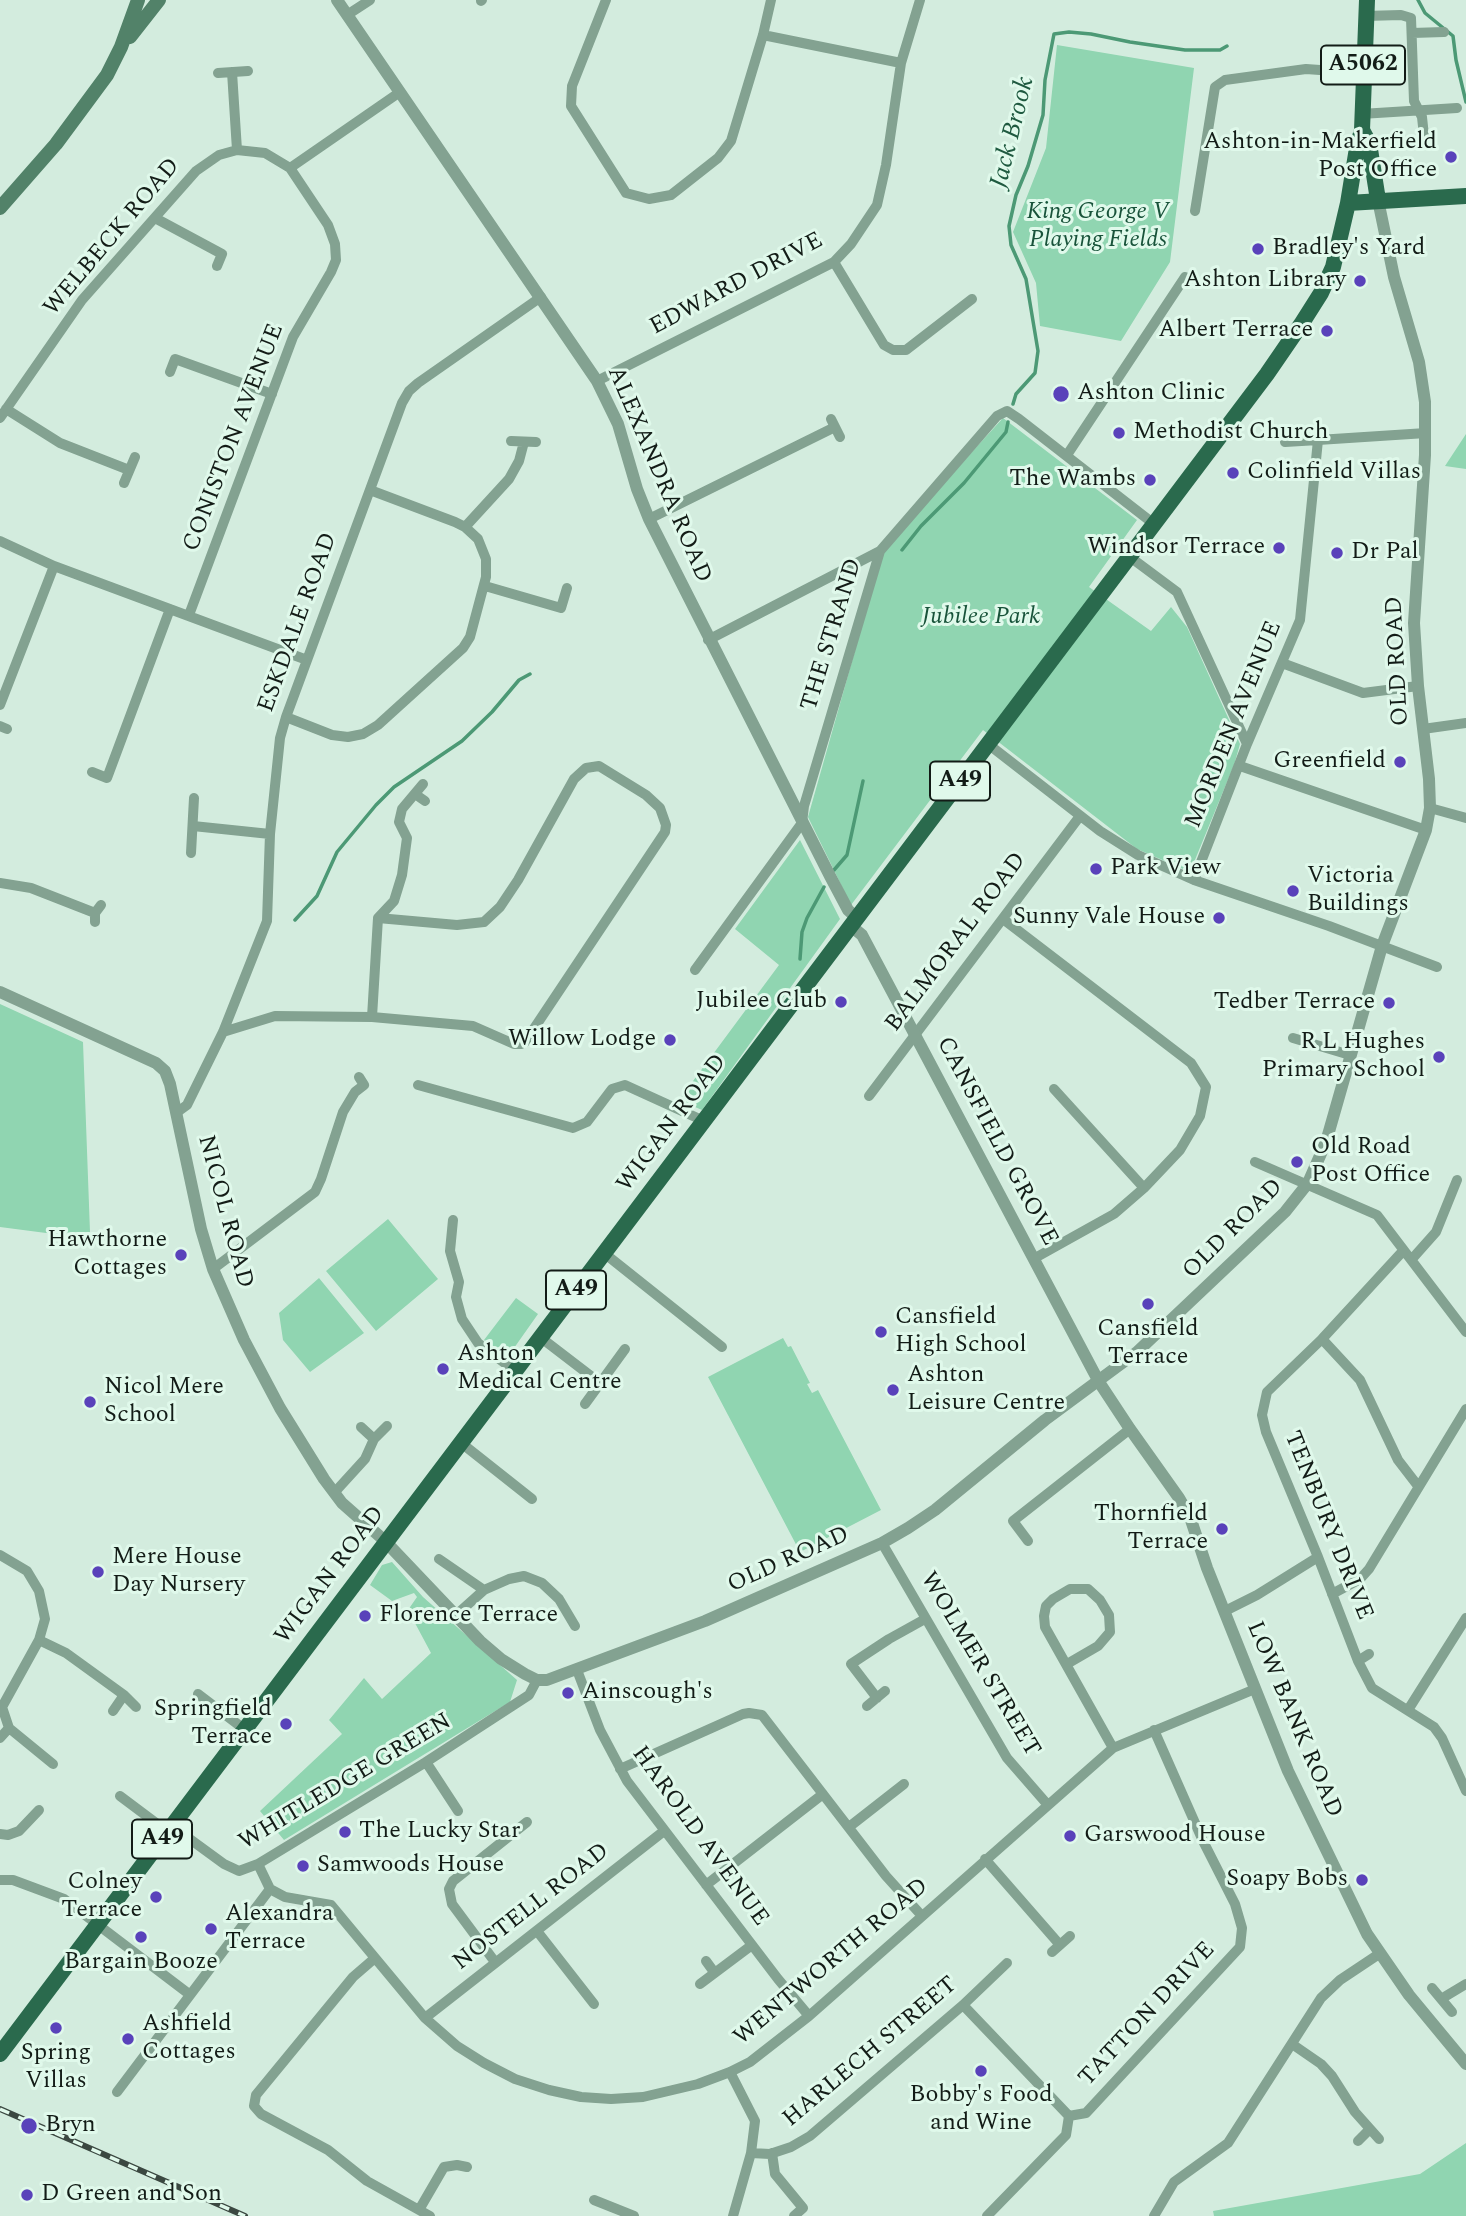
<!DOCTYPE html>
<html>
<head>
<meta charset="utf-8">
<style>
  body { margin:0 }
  canvas { display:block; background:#d3ecde }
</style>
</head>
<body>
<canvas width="1466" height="2216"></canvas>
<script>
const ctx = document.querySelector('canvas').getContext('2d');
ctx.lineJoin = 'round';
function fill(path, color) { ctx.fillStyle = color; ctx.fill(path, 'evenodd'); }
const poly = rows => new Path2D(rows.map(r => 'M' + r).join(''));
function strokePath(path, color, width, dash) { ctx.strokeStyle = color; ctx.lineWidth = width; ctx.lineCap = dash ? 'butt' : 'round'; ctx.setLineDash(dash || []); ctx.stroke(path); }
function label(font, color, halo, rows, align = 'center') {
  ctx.font = font + ' Spectral,serif'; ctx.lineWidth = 6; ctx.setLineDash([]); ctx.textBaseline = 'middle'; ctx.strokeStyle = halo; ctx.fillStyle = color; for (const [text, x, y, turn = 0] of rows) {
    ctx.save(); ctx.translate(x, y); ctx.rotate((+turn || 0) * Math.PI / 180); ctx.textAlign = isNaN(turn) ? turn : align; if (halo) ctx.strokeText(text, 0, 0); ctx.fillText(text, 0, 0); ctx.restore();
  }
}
fill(poly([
  [1057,45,1194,68,1170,262,1121,341,1040,326,1036,283,1013,232,1046,148],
  [1003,418,1137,520,1089,587,1151,631,1171,607,1187,627,1240,744,1234,765,1190,872,1137,849,983,730,851,905,808,817,884,548],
  [1466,434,1466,469,1445,466],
  [800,840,840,919,702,1110,679,1100,779,965,735,929],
  [0,1004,83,1042,90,1232,46,1233,0,1227],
  [388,1219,438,1279,376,1331,326,1271],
  [319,1278,364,1333,310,1372,283,1340,279,1313],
  [516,1298,538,1314,507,1358,484,1340],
  [783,1338,788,1347,791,1346,810,1383,807,1384,812,1393,818,1390,881,1510,800,1552,708,1377],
  [392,1562,423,1597,517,1680,510,1702,284,1840,260,1811,342,1734,329,1720,364,1678,382,1699,431,1653,408,1610,417,1597,414,1593,392,1601,370,1585,382,1565],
  [1466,2143,1466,2216,1214,2216,1213,2211,1420,2174]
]), '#90d5b1');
strokePath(poly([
  [1418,0,1425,13,1453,36,1456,60,1466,102],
  [1013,404,1016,394,1035,373,1038,351,1026,279,1011,245,1009,226,1016,195,1028,166,1043,115,1045,80,1054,34,1069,32,1091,34,1130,42,1185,50,1220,50,1227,46],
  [902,550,921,526,964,483,1006,432,1008,422],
  [834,870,847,855,863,781],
  [295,920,317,896,337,852,376,805,394,787,462,741,492,712,519,680,530,674],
  [800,959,802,932,807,918,824,887]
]), '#4c9975', 3.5);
strokePath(poly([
  [606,0,572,86,571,106,626,193,649,199,671,195,718,158,731,141,763,35,771,0],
  [481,1,482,0],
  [347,15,370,0],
  [1365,16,1401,15,1411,18,1414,101,1422,117,1425,145],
  [1412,33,1444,32],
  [763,35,901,63],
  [232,72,237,150],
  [218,73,248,71],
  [1361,114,1457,108],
  [290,168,400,92],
  [1195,211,1215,87,1225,80,1306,69,1362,73],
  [155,218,222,254,217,266],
  [834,262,884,345,893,350,906,350,972,299],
  [170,372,175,359,272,394],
  [597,381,834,262,851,244,877,205,886,165,901,63,920,0],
  [6,409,60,443,129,470],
  [0,418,82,300,196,171,219,155,237,150,265,153,290,168,328,225,335,244,336,260,331,272,293,337,189,615],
  [831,419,840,437],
  [511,441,536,442],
  [1285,442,1318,440],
  [1067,455,1185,277],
  [124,483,135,457],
  [649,519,835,427],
  [465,527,509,479,519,461,524,442],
  [0,541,54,566,307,660],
  [1130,557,1177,592,1247,744],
  [485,586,561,608,567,588],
  [708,640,880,551],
  [1282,663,1363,693,1418,686],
  [0,705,54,566],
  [286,717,332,735,348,737,363,734,378,725,463,648,470,637,486,577,486,559,478,539,465,527,455,522,370,490],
  [0,726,7,729],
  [1423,729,1466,723],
  [988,744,1100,831,1138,855,1194,880,1329,926,1437,967],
  [1240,766,1426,830],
  [92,772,107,778,170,609],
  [415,794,425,801],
  [1430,808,1466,818],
  [193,826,270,834],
  [191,853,194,798],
  [1194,880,1247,744,1300,620,1318,440,1426,433],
  [0,883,31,888,95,913],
  [378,918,394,901,402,875,407,838,399,822,402,809,423,784],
  [1003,919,1191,1063,1206,1087,1200,1116,1180,1150,1144,1188,1114,1214,1035,1258],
  [95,922,95,913,101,905],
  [695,970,802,823,804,806,880,551,997,416,1007,411,1019,419,1154,524],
  [223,1032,275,1016,372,1017,473,1026,514,1044,521,1044,525,1042,665,832,666,825,660,808,646,795,599,766,586,768,574,779,518,880,500,907,484,922,457,925,378,918,372,1017],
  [1293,1038,1350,1055],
  [418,1085,573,1128,587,1122,612,1089,625,1085,704,1121],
  [1054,1089,1144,1188],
  [869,1096,1080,816],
  [176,1113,187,1105,223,1032,267,921,270,834,280,738,286,717,402,403,409,391,418,383,541,297],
  [1255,1162,1377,1215,1466,1332],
  [453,1220,450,1251,459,1282,456,1297,462,1319,478,1343,514,1370],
  [604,1253,722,1347],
  [1412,1259,1436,1232,1457,1180],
  [213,1269,315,1192,321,1179,343,1112,355,1092,364,1085,359,1077],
  [540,1337,600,1383],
  [1322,1339,1360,1380,1398,1460,1418,1486],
  [585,1404,625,1349],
  [361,1427,374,1439],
  [460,1442,532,1499],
  [334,1493,365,1459,374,1439,387,1426],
  [1028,1541,1013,1521,1130,1429],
  [882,1543,1007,1758,1047,1804],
  [0,1555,27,1571,39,1591,45,1619,39,1640,2,1707,9,1728,0,1738],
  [439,1559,484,1590],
  [1332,1594,1360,1579,1369,1569,1466,1409],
  [1225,1611,1257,1595,1318,1557],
  [455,1616,484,1590,509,1579,524,1576,542,1583,559,1599,575,1626],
  [39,1640,66,1653,124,1695,136,1707],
  [1369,1654,1358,1661,1372,1688,1434,1727,1442,1738,1466,1791],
  [1358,1661,1318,1557,1266,1432,1262,1415,1267,1392,1322,1339,1403,1251],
  [1067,1664,1098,1646,1110,1632,1109,1615,1100,1600,1088,1589,1070,1589,1053,1599,1046,1606,1044,1616,1045,1627,1113,1748],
  [577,1670,600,1730,627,1781,778,1979,809,2016],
  [198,1694,244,1729],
  [877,1698,851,1664,889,1639,925,1619],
  [867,1706,885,1691],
  [1408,1710,1466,1618],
  [113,1711,124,1695],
  [9,1728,53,1764],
  [426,1762,458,1811],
  [620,1769,743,1714,749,1713,762,1715,886,1876,922,1916],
  [120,1796,168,1832],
  [172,1826,224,1864,239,1871,258,1864,426,1762,529,1695,537,1680],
  [849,1827,904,1784],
  [0,1834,8,1835,19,1831,39,1810],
  [985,1859,1060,1945],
  [258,1864,270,1889,285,1897,331,1905,425,2018,457,2046,484,2063,515,2079,549,2090,581,2097,611,2099,643,2097,698,2084,730,2072,750,2062,809,2016,1113,1748,1255,1689],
  [0,1880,13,1880,64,1899,189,1994],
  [706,1885,823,1794],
  [537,1931,594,2004],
  [1052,1952,1070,1936],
  [375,1958,353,1977,256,2095,254,2106,261,2114,328,2150,367,2181,430,2216],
  [706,1961,714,1972],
  [495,1962,452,1904,449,1889,453,1881,527,1822],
  [700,1984,752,1945],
  [1432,1988,1452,2012],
  [1441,1999,1466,1984],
  [963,2005,1069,2116],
  [425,2018,664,1831],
  [1292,2044,1321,2064,1332,2076,1355,2112,1379,2139],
  [730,2072,755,2121,751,2153,733,2216],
  [117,2092,270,1889],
  [1358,2141,1370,2129],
  [751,2153,770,2154,791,2147,810,2136,963,2005,1007,1963],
  [772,2153,775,2174,803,2208,794,2216],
  [594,2200,634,2216],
  [419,2210,444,2167,457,2165,467,2167],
  [987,2216,1066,2135,1069,2116,1086,2113,1240,1947,1242,1928,1235,1904,1203,1841,1154,1730],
  [1154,2216,1174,2182,1228,2143,1321,1998,1340,1980,1379,1954]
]), '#83a291', 10);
strokePath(poly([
  [337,0,597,381,618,424,637,489,649,519,830,876,848,910,857,918],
  [851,926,862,935,1099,1382,1130,1429,1179,1498,1190,1517,1207,1568,1288,1771,1367,1934,1409,1995,1466,2064],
  [0,992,156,1063,165,1071,170,1084,201,1229,213,1269,244,1340,280,1408,324,1479,342,1503,385,1541,480,1641,501,1659,525,1674,537,1680,547,1680,705,1621,882,1543,908,1528,935,1510,1045,1420,1137,1352,1285,1212,1308,1183,1326,1142,1382,946,1426,830,1430,808,1429,779,1418,686,1414,623,1425,455,1425,402,1419,362,1394,277,1378,200]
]), '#83a291', 12);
strokePath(poly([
  [130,37,159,0],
  [0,208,56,144,107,75,121,47,138,0]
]), '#528269', 14);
strokePath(poly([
  [1362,130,1369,143,1378,200],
  [1348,203,1466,196],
  [0,2054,1154,524,1267,374,1302,323,1321,293,1333,267,1348,203,1357,148,1362,130,1367,0]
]), '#2a6a4d', 16);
const rail = poly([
  [0,2109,245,2216]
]);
strokePath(rail, '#3b4841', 6);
strokePath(rail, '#e0f9eb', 3.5, [10]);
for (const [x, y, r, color] of [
  [1451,157,7,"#5942ba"],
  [1258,249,7,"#5942ba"],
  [1360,281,7,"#5942ba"],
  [1327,331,7,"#5942ba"],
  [1061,394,9,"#5942ba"],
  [1119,433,7,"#5942ba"],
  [1233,473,7,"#5942ba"],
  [1150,480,7,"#5942ba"],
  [1279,548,7,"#5942ba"],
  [1337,553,7,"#5942ba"],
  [1400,762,7,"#5942ba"],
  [1096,869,7,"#5942ba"],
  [1293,891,7,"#5942ba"],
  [1219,918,7,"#5942ba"],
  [841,1002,7,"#5942ba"],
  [1389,1003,7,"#5942ba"],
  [670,1040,7,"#5942ba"],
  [1439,1057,7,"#5942ba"],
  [1297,1162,7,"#5942ba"],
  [181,1255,7,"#5942ba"],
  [1148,1304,7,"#5942ba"],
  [881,1332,7,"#5942ba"],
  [443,1369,7,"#5942ba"],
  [893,1390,7,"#5942ba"],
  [90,1402,7,"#5942ba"],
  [1222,1529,7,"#5942ba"],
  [98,1572,7,"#5942ba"],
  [365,1616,7,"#5942ba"],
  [568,1693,7,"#5942ba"],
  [286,1724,7,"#5942ba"],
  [345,1832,7,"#5942ba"],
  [1070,1836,7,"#5942ba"],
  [303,1866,7,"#5942ba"],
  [1362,1880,7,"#5942ba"],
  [156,1897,7,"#5942ba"],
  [211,1929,7,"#5942ba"],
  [141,1937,7,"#5942ba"],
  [56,2028,7,"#5942ba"],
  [128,2039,7,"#5942ba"],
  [981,2071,7,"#5942ba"],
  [29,2126,9,"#5942ba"],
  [27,2195,7,"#5942ba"]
]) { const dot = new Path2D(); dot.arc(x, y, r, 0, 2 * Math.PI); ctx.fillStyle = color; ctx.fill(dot); strokePath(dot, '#e0f9eb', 2.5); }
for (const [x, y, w] of [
  [1363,65,84],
  [960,781,60],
  [576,1290,60],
  [162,1839,60]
]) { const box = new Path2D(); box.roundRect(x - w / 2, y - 19.5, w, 39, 5); ctx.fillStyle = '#e0f9eb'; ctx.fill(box); strokePath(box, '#131c17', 2); }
label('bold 23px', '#131c17', null, [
  ["A5062",1363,65],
  ["A49",960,781],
  ["A49",576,1290],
  ["A49",162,1839]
]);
label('24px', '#131c17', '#e0f9eb', [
  ["Ashton-in-Makerfield",1437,143,"right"],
  ["Post Office",1437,171,"right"],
  ["Bradley's Yard",1272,249],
  ["Ashton Library",1346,281,"right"],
  ["Albert Terrace",1313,331,"right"],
  ["Ashton Clinic",1077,394],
  ["Methodist Church",1133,433],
  ["Colinfield Villas",1247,473],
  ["The Wambs",1136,480,"right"],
  ["Windsor Terrace",1265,548,"right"],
  ["Dr Pal",1351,553],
  ["Greenfield",1386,762,"right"],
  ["Park View",1110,869],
  ["Victoria",1307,877],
  ["Buildings",1307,905],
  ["Sunny Vale House",1205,918,"right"],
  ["Jubilee Club",827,1002,"right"],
  ["Tedber Terrace",1375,1003,"right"],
  ["Willow Lodge",656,1040,"right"],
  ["R L Hughes",1425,1043,"right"],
  ["Primary School",1425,1071,"right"],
  ["Old Road",1311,1148],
  ["Post Office",1311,1176],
  ["Hawthorne",167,1241,"right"],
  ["Cottages",167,1269,"right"],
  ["Cansfield",895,1318],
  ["High School",895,1346],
  ["Cansfield",1148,1330,"center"],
  ["Terrace",1148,1358,"center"],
  ["Ashton",457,1355],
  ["Medical Centre",457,1383],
  ["Ashton",907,1376],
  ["Leisure Centre",907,1404],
  ["Nicol Mere",104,1388],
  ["School",104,1416],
  ["Thornfield",1208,1515,"right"],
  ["Terrace",1208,1543,"right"],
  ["Mere House",112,1558],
  ["Day Nursery",112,1586],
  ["Florence Terrace",379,1616],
  ["Ainscough's",582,1693],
  ["Springfield",272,1710,"right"],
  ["Terrace",272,1738,"right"],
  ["The Lucky Star",359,1832],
  ["Garswood House",1084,1836],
  ["Samwoods House",317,1866],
  ["Soapy Bobs",1348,1880,"right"],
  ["Colney",142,1883,"right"],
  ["Terrace",142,1911,"right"],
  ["Alexandra",225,1915],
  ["Terrace",225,1943],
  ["Bargain Booze",141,1963,"center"],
  ["Ashfield",142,2025],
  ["Cottages",142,2053],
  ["Spring",56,2054,"center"],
  ["Villas",56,2082,"center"],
  ["Bobby's Food",981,2096,"center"],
  ["and Wine",981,2124,"center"],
  ["Bryn",45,2126],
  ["D Green and Son",41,2195]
], 'left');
label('italic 24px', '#18533a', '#e0f9eb', [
  ["King George V",1098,213],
  ["Playing Fields",1098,241],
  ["Jubilee Park",981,618]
]);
label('24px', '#131c17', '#e0f9eb', [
  ["WELBECK ROAD",113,238,-50],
  ["EDWARD DRIVE",737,285,-28],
  ["CONISTON AVENUE",235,438,-69],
  ["ALEXANDRA ROAD",658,475,67],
  ["ESKDALE ROAD",299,623,-70],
  ["THE STRAND",833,635,-73],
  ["OLD ROAD",1399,661,-93],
  ["MORDEN AVENUE",1235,725,-68],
  ["BALMORAL ROAD",957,943,-53],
  ["WIGAN ROAD",673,1124,-53],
  ["CANSFIELD GROVE",996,1142,62],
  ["NICOL ROAD",224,1212,75],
  ["OLD ROAD",1234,1230,-45],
  ["TENBURY DRIVE",1327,1526,68],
  ["OLD ROAD",789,1561,-24],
  ["WIGAN ROAD",331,1576,-53],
  ["WOLMER STREET",979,1665,59],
  ["LOW BANK ROAD",1293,1720,67],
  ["WHITLEDGE GREEN",346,1783,-31],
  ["HAROLD AVENUE",699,1837,54],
  ["NOSTELL ROAD",532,1908,-38],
  ["WENTWORTH ROAD",832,1963,-40],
  ["TATTON DRIVE",1148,2015,-47],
  ["HARLECH STREET",871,2053,-40]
]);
label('italic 26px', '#1f5a40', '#e0f9eb', [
  ["Jack Brook",1014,133,-76]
]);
</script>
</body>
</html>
